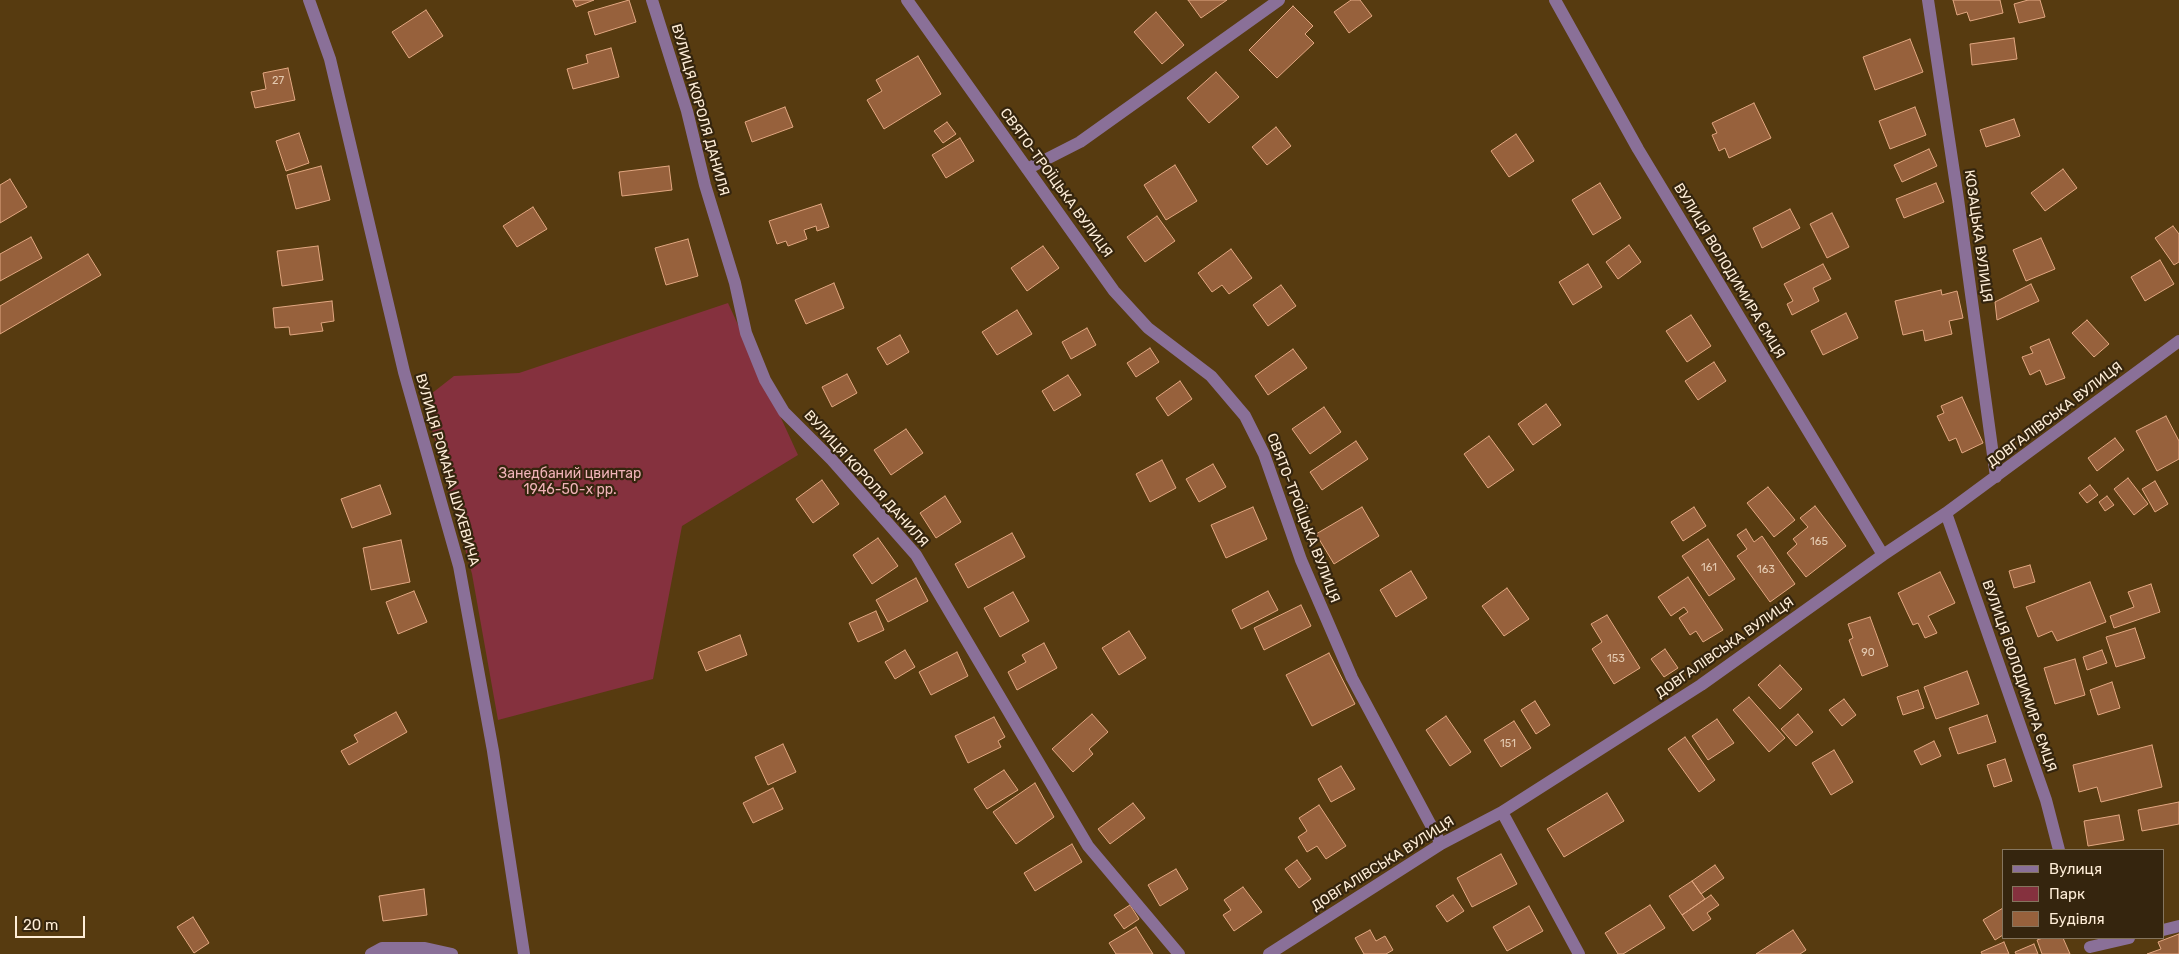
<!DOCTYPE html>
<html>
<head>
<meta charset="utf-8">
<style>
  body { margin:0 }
  #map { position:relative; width:2179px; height:954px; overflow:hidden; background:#573b10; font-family:Rubik,sans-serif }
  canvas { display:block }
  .legend { position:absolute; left:2002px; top:849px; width:162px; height:90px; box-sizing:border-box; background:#35250e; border:1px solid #85755e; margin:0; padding:6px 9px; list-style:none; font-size:15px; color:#feedd7 }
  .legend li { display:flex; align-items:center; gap:10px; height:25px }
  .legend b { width:25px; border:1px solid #85755e }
  .scale { position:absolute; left:15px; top:916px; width:70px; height:22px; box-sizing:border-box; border:2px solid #feedd7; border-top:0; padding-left:6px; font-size:15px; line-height:18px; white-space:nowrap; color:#feedd7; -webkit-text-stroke:4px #35250e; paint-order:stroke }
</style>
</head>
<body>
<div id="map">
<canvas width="2179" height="954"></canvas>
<ul class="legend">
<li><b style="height:6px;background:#8a7098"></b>Вулиця</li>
<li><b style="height:14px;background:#85313e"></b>Парк</li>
<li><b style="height:14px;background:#97613c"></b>Будівля</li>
</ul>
<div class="scale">20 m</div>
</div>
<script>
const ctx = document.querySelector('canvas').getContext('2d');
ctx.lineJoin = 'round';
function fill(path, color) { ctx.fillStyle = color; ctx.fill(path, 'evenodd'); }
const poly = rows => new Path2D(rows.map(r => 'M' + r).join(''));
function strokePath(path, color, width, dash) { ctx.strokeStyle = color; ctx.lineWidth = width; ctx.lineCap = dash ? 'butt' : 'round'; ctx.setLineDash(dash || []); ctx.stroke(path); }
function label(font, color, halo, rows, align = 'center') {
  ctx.font = font + ' Rubik,sans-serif'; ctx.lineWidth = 4.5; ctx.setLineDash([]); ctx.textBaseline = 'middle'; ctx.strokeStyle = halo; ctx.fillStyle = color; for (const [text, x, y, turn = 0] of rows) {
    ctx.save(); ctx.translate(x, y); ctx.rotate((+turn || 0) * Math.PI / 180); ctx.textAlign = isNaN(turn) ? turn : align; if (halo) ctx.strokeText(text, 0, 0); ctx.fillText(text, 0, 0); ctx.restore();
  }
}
fill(poly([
  [728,303,798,455,682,526,653,679,498,720,472,574,427,412,431,394,454,376,519,373]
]), '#85313e');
const building = poly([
  [573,0,594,0,576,7,573,0],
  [629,0,636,22,595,35,588,12,629,0],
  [1188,0,1227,0,1201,18,1188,0],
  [1351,0,1360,0,1372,16,1349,33,1334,12,1351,0],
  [1953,0,2000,0,2003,13,1970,21,1967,12,1957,15,1953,0],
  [2028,0,2040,0,2045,17,2019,23,2014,4,2028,0],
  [1293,6,1313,26,1305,34,1314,43,1277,78,1249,50,1293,6],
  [426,10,443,36,409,58,392,32,426,10],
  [1156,12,1184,45,1162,64,1134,32,1156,12],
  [2014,38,2017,59,1972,65,1970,44,2014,38],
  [1910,39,1923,72,1875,90,1863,57,1910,39],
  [611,48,619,77,573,89,567,69,588,63,586,55,611,48],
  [918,56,941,94,884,129,867,100,882,91,876,80,918,56],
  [288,68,295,100,255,108,251,92,266,89,263,73,288,68],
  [1216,72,1239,97,1209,123,1187,98,1216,72],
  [1754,103,1771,138,1729,158,1725,148,1719,151,1712,135,1717,133,1712,123,1754,103],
  [785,107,793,127,752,142,745,122,785,107],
  [1915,107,1926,135,1890,149,1879,121,1915,107],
  [2014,119,2020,136,1986,147,1980,130,2014,119],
  [947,122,956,134,943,143,934,131,947,122],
  [1276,127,1291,146,1267,165,1252,147,1276,127],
  [299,133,309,163,286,171,276,141,299,133],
  [1516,134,1534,161,1509,177,1491,151,1516,134],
  [960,138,974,161,946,178,932,155,960,138],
  [1929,149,1937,166,1902,182,1894,165,1929,149],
  [1175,165,1197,201,1166,220,1144,185,1175,165],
  [321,166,330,200,296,209,287,175,321,166],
  [669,166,672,190,622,196,619,172,669,166],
  [2063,169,2077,188,2045,211,2031,193,2063,169],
  [10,179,27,207,0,223,0,185,10,179],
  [1600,183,1621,218,1593,235,1572,200,1600,183],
  [1936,183,1944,202,1904,218,1896,199,1936,183],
  [821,204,829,227,817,231,816,226,804,230,807,239,788,246,786,241,777,244,769,221,821,204],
  [533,207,547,229,517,247,503,226,533,207],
  [1790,209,1800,228,1762,248,1753,228,1790,209],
  [1832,213,1849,247,1827,258,1810,224,1832,213],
  [1157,216,1175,241,1145,262,1127,237,1157,216],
  [2173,226,2179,234,2179,262,2174,265,2155,238,2173,226],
  [31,237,42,258,0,281,0,254,31,237],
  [2041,238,2055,269,2026,281,2013,250,2041,238],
  [688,239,698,276,666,285,655,248,688,239],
  [1629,245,1641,262,1618,279,1606,262,1629,245],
  [318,246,323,280,282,286,277,251,318,246],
  [1043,246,1059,268,1027,291,1011,268,1043,246],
  [1231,249,1252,278,1229,294,1222,285,1212,292,1198,273,1231,249],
  [88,254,101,275,0,334,0,306,88,254],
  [2160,260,2174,284,2145,301,2131,277,2160,260],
  [1588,264,1602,287,1573,305,1559,282,1588,264],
  [1823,264,1831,279,1813,288,1819,301,1792,315,1787,304,1793,301,1784,284,1823,264],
  [834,283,844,308,806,324,795,300,834,283],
  [2031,284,2039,301,1997,320,1995,302,2031,284],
  [1281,285,1296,306,1268,326,1253,305,1281,285],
  [1941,290,1942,295,1957,291,1963,318,1949,321,1952,334,1925,341,1923,330,1903,335,1895,301,1941,290],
  [332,301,334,321,321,323,323,331,290,335,289,327,275,328,273,308,332,301],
  [1017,310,1032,334,997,355,982,332,1017,310],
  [1846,313,1858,338,1823,355,1811,331,1846,313],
  [1691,315,1711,346,1687,362,1666,331,1691,315],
  [2087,320,2109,344,2094,357,2072,333,2087,320],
  [1087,328,1096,345,1071,359,1062,342,1087,328],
  [900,335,909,352,887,365,877,348,900,335],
  [2049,339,2065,378,2046,385,2040,370,2030,375,2022,357,2033,353,2030,347,2049,339],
  [1150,348,1159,362,1136,377,1127,363,1150,348],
  [1293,349,1307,368,1268,395,1255,376,1293,349],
  [1714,362,1726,381,1698,400,1685,381,1714,362],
  [847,374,857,393,832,407,822,387,847,374],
  [1068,375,1081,395,1054,411,1042,391,1068,375],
  [1180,381,1192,399,1168,416,1156,398,1180,381],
  [1962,397,1983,443,1962,453,1956,438,1949,441,1937,416,1944,413,1941,406,1962,397],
  [1546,404,1561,425,1533,445,1518,424,1546,404],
  [1324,407,1341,432,1310,454,1292,429,1324,407],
  [2166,416,2179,441,2179,459,2157,471,2136,431,2166,416],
  [906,429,923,453,891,475,874,450,906,429],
  [1489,436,1514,470,1488,488,1464,454,1489,436],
  [2115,438,2124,450,2097,471,2088,458,2115,438],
  [1356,441,1368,459,1322,490,1310,472,1356,441],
  [1162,460,1176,488,1150,502,1136,474,1162,460],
  [1213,464,1226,487,1199,502,1186,479,1213,464],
  [2128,478,2148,504,2134,515,2114,489,2128,478],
  [822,480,839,504,813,523,796,499,822,480],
  [2155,481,2168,504,2155,512,2142,489,2155,481],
  [380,485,391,514,352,528,341,499,380,485],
  [2090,485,2098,495,2087,503,2079,493,2090,485],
  [1768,487,1795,520,1774,537,1747,503,1768,487],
  [945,496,961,522,936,538,920,513,945,496],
  [2107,496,2114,505,2105,511,2099,502,2107,496],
  [1815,506,1846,546,1806,577,1787,553,1797,544,1793,539,1808,527,1800,518,1815,506],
  [1253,507,1267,539,1226,558,1211,525,1253,507],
  [1362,507,1379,536,1334,564,1316,534,1362,507],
  [1694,507,1706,526,1683,541,1671,522,1694,507],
  [1746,529,1754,542,1762,536,1795,584,1770,602,1737,556,1747,549,1737,535,1746,529],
  [1012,533,1025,557,968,588,955,564,1012,533],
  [878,538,898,566,872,584,853,555,878,538],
  [1708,539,1735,579,1709,596,1682,556,1708,539],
  [401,540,410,582,371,590,363,548,401,540],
  [2030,565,2035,582,2014,588,2009,571,2030,565],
  [1411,571,1427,598,1396,617,1380,590,1411,571],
  [1940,572,1955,603,1928,616,1937,633,1925,638,1918,623,1913,625,1898,593,1940,572],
  [1688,577,1723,630,1703,642,1696,631,1690,635,1679,618,1688,612,1684,607,1671,616,1658,597,1688,577],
  [916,578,928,601,888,622,876,600,916,578],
  [2090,582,2106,622,2057,641,2052,631,2038,637,2026,607,2090,582],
  [2151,584,2160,612,2114,628,2110,616,2134,607,2128,592,2151,584],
  [1507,588,1529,619,1504,636,1482,606,1507,588],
  [414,591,427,622,398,634,386,602,414,591],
  [1268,591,1278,610,1241,629,1232,610,1268,591],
  [1013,592,1029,621,1000,637,984,608,1013,592],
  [1301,605,1311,626,1264,650,1254,628,1301,605],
  [876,611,884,630,858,642,849,623,876,611],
  [1607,615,1640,668,1614,684,1592,649,1602,642,1591,624,1607,615],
  [1870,617,1888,666,1862,676,1849,640,1853,638,1848,624,1870,617],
  [2135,628,2145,658,2116,667,2106,637,2135,628],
  [1129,631,1146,658,1119,675,1102,648,1129,631],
  [740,635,747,655,706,671,698,652,740,635],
  [1044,643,1057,668,1017,690,1008,672,1026,662,1022,655,1044,643],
  [1665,649,1678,668,1664,677,1651,659,1665,649],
  [905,650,915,667,895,679,885,662,905,650],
  [2102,650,2107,663,2087,670,2083,657,2102,650],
  [957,652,968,676,931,695,919,672,957,652],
  [1329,653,1355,704,1312,726,1286,675,1329,653],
  [2075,659,2085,695,2055,704,2044,668,2075,659],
  [1780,665,1802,689,1780,709,1758,685,1780,665],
  [1967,671,1979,704,1936,719,1924,687,1967,671],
  [2112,682,2120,708,2098,715,2090,690,2112,682],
  [1918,690,1924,708,1903,715,1897,697,1918,690],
  [1749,697,1785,738,1769,752,1733,710,1749,697],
  [1844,699,1856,715,1842,726,1829,710,1844,699],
  [1535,701,1550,725,1536,734,1521,710,1535,701],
  [396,712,407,732,349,765,341,751,358,742,354,735,396,712],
  [1092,714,1108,732,1089,749,1093,754,1073,772,1052,749,1092,714],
  [1798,714,1813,732,1796,746,1781,729,1798,714],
  [1987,715,1996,742,1958,754,1949,728,1987,715],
  [1446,716,1471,752,1450,766,1426,730,1446,716],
  [994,717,1005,737,998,741,1001,747,968,763,955,736,994,717],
  [1717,719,1734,743,1708,760,1692,736,1717,719],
  [1514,721,1531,748,1501,767,1484,740,1514,721],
  [1685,737,1715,780,1699,792,1668,749,1685,737],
  [1934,741,1941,756,1921,765,1914,751,1934,741],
  [783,744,796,772,768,785,755,757,783,744],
  [2152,745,2162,787,2101,802,2097,787,2079,792,2073,765,2152,745],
  [1834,750,1853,782,1831,795,1812,763,1834,750],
  [2005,759,2012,781,1994,787,1987,765,2005,759],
  [1341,766,1355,789,1331,802,1318,779,1341,766],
  [1004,770,1018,790,987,809,974,789,1004,770],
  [1035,783,1054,817,1016,844,993,812,1035,783],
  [773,788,783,809,753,823,743,803,773,788],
  [1607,793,1624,821,1564,857,1547,829,1607,793],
  [2179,802,2179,824,2142,831,2138,810,2179,802],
  [1133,803,1145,818,1110,844,1098,829,1133,803],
  [1319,805,1346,846,1326,859,1317,846,1307,852,1298,837,1307,831,1299,818,1319,805],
  [2119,815,2124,840,2088,846,2084,821,2119,815],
  [1072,844,1082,862,1035,891,1024,873,1072,844],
  [1501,854,1517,884,1472,907,1457,878,1501,854],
  [1297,860,1311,879,1299,888,1285,869,1297,860],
  [1715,865,1724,878,1701,894,1692,881,1715,865],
  [1176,869,1188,889,1160,906,1148,885,1176,869],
  [1692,881,1705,899,1682,915,1669,896,1692,881],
  [1243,887,1262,912,1234,931,1223,915,1231,910,1224,900,1243,887],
  [424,889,427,915,383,921,379,896,424,889],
  [1453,895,1464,911,1447,922,1436,906,1453,895],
  [1711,895,1719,905,1707,913,1711,919,1693,931,1682,915,1711,895],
  [1130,905,1139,919,1124,929,1114,915,1130,905],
  [1650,905,1665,928,1623,954,1618,954,1605,933,1650,905],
  [1529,906,1543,931,1507,951,1493,927,1529,906],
  [2003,908,2003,935,1995,940,1983,920,2003,908],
  [193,917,209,943,194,953,177,927,193,917],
  [1136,927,1153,954,1116,954,1109,943,1136,927],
  [1370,930,1376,941,1385,936,1393,950,1386,954,1364,954,1355,938,1370,930],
  [1793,930,1806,950,1800,954,1756,954,1793,930],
  [2179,934,2179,954,2147,954,2161,949,2158,942,2179,934],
  [2043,938,2063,938,2070,954,2042,954,2037,940,2043,938],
  [2004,942,2009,954,1982,954,1981,952,2004,942],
  [2034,944,2038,954,2016,954,2015,952,2034,944]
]);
fill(building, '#97613c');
strokePath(building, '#e2a781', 1);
strokePath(poly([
  [309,0,330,59,404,372,459,566,493,751,524,954],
  [652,0,687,111,705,185,735,283,746,333,765,380,784,412,832,460,916,555,1088,846,1179,954],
  [907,0,1114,291,1148,328,1211,376,1245,416,1264,454,1301,560,1352,678,1441,844],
  [1555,0,1638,149,1883,555],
  [1928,0,1958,199,1996,477],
  [1027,169,1080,142,1279,0],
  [1946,513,2046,800,2059,850],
  [1502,812,1579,954],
  [2163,930,2179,926],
  [2090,947,2129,938],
  [371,954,382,948,425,948,452,954],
  [1269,954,1441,844,1502,812,1701,685,1883,555,1946,513,2179,341]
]), '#8a7098', 12);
label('11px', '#e4cab0', null, [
  ["27",278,81],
  ["165",1819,542],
  ["161",1709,568],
  ["163",1766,570],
  ["90",1868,653],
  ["153",1616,659],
  ["151",1508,744]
]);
label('14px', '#feedd7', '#35250e', [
  ["ВУЛИЦЯ КОРОЛЯ ДАНИЛЯ",700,110,74],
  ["СВЯТО-ТРОЇЦЬКА ВУЛИЦЯ",1056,183,54],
  ["КОЗАЦЬКА ВУЛИЦЯ",1978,236,82],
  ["ВУЛИЦЯ ВОЛОДИМИРА ЄМЦЯ",1729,271,59],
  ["ДОВГАЛІВСЬКА ВУЛИЦЯ",2055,415,-37],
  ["ВУЛИЦЯ РОМАНА ШУХЕВИЧА",447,470,74],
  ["ВУЛИЦЯ КОРОЛЯ ДАНИЛЯ",866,479,48],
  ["СВЯТО-ТРОЇЦЬКА ВУЛИЦЯ",1303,518,69],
  ["ДОВГАЛІВСЬКА ВУЛИЦЯ",1725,648,-35],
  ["ВУЛИЦЯ ВОЛОДИМИРА ЄМЦЯ",2019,676,71],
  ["ДОВГАЛІВСЬКА ВУЛИЦЯ",1383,864,-32]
]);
label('14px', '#f0b3b8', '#35250e', [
  ["Занедбаний цвинтар",570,474],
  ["1946-50-х рр.",570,490]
]);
</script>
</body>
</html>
